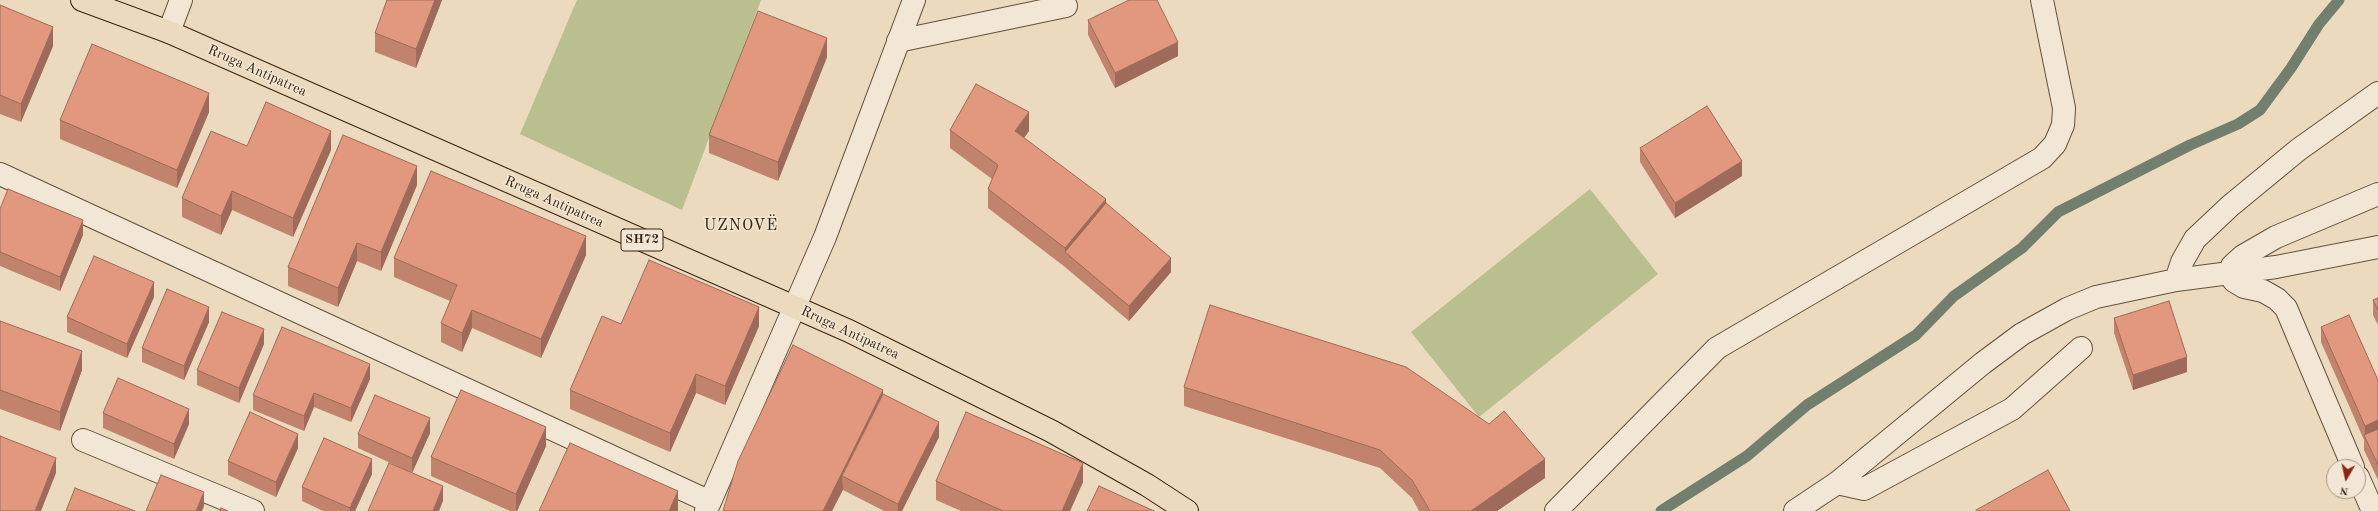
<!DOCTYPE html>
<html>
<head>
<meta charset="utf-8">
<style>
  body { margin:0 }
  #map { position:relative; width:2378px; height:511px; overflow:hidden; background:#ebdabd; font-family:"Old Standard TT",serif }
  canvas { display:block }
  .north { position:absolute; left:2326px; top:459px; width:40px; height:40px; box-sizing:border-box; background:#f2e7d4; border:1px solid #a79986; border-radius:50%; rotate:189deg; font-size:11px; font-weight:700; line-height:16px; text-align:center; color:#372311 }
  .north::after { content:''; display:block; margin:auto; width:14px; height:18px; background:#8f2418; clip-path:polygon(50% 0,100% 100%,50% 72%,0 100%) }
</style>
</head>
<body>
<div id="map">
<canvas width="2378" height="511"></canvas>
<div class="north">N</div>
</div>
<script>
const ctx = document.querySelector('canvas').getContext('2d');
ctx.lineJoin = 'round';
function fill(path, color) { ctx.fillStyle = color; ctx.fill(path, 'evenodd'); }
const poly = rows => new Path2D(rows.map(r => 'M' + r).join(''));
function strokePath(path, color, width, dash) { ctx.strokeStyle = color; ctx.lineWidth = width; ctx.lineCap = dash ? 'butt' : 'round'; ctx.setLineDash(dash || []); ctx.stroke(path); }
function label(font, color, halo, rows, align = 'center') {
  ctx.font = font + ' "Old Standard TT",serif'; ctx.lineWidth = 3; ctx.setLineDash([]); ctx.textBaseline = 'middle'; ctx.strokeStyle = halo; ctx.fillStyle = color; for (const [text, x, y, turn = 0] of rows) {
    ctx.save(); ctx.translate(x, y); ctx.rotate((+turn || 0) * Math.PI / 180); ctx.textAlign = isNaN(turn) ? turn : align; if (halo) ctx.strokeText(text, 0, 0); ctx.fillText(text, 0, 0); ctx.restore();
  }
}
fill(poly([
  [577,0,761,0,682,210,520,134],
  [1590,189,1658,274,1479,417,1411,332]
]), '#babf8f');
strokePath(poly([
  [1661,511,1747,456,1807,405,1916,335,1954,296,2022,248,2058,212,2190,145,2238,124,2260,110,2291,68,2319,24,2339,0]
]), '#727e6e', 11);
const lane = poly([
  [898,41,1066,6],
  [2229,273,2232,266,2243,256,2276,237,2378,194],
  [83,440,253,511],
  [1837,483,1864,489,2012,409,2081,348]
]);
const street = poly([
  [169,32,181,0],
  [0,174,710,502],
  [2229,273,2234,281,2244,287,2263,291,2277,299,2286,308,2353,467],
  [2176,280,2182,262,2195,239,2230,206,2298,150,2378,93],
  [2358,477,2373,511],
  [706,511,825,237,914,0],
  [1556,511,1717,348,2042,158,2055,144,2063,125,2064,108,2042,0],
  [1795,511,1837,483,1983,363,2022,334,2067,309,2096,297,2176,280,2276,267,2378,247]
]);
const primary = poly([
  [82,0,169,32,849,331,1051,431,1147,485,1187,511]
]);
strokePath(lane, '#64513c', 24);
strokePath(street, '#64513c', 24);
strokePath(primary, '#372311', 24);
strokePath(lane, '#f2e7d4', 22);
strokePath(street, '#f2e7d4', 22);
strokePath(primary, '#ebdabd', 22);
fill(poly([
  [387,0,442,0,416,68,375,52,375,33],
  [0,5,53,46,21,122,0,114],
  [1088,20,1178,56,1115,88,1088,35],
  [827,57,778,181,709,153,709,135],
  [209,112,177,188,60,139,60,120],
  [950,130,1029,131,1024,138,1106,203,1171,272,1129,321,1065,267,988,208,988,189,992,179,950,148],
  [247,146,331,150,293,237,232,210,221,235,182,217,182,198],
  [1640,148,1742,176,1675,218,1640,162],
  [417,185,381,271,357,261,338,307,288,286,288,267],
  [0,209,83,235,60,291,0,266],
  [586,255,541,358,472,328,462,352,441,342,441,323,450,301,394,277,394,258],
  [154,297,127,358,67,332,67,317],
  [2378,298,2378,325,2373,315,2373,300],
  [2114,318,2187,372,2133,390,2114,333],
  [0,321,82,370,60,431,0,409],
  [209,322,184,380,142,362,142,348],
  [621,324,759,326,725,405,696,393,670,452,570,409,570,390],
  [2321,327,2378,380,2378,480,2364,450,2364,440,2321,342],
  [264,344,239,403,197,385,197,370],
  [370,379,351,422,314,407,304,431,253,410,253,395],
  [1184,387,1545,478,1497,511,1419,511,1412,498,1380,468,1184,406],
  [883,394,939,437,902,511,884,511,843,490,723,511],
  [103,413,189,424,174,459,103,428],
  [430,433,412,473,358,448,358,434],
  [546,446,517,511,510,511,431,476,431,457],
  [298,448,276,497,228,475,228,461],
  [372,474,355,511,323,511,302,501,302,487],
  [936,481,1083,482,1070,511,961,511,936,500]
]), '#c2836d');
fill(poly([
  [435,0,442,0,416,68,416,49],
  [53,27,53,46,21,122,21,104],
  [827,38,827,57,778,181,778,162],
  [1178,42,1178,56,1115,88,1115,73],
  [209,93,209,112,177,188,177,170],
  [1029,112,1029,131,1015,150,1015,131],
  [331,131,331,150,293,237,293,218],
  [1742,161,1742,176,1675,218,1675,203],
  [417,166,417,185,381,271,381,252],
  [232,191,232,210,221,235,221,216],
  [1106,199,1106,218,1065,252,1065,248],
  [83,220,83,235,60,291,60,277],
  [586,236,586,255,541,358,541,339],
  [357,243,357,261,338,307,338,288],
  [1171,258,1171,272,1129,321,1129,306],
  [154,282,154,297,127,358,127,344],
  [209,307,209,322,184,380,184,366],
  [759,307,759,326,725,405,725,386],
  [472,310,472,328,462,352,462,333],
  [264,329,264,344,239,403,239,388],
  [82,351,82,370,60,431,60,412],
  [2187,357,2187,372,2133,390,2133,375],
  [370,364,370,379,351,422,351,408],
  [696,374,696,393,670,452,670,433],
  [883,390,883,409,842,476,843,490,832,511,823,511],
  [314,393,314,407,304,431,304,416],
  [189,409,189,424,174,459,174,444],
  [430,418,430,433,412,473,412,458],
  [2378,420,2378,435,2365,437,2365,426],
  [939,422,939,437,902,511,898,511,898,504],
  [546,427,546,446,517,511,516,511,516,494],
  [298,434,298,448,276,497,276,482],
  [56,458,56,473,41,511,35,511],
  [372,459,372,474,355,511,350,511,350,508],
  [1545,459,1545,478,1497,511,1471,511],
  [1083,463,1083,482,1070,511,1062,511],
  [443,486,443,501,439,511,433,511],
  [678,491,678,511,669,511],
  [204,492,204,506,202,511,196,511]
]), '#9e6a59');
const building = poly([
  [387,0,435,0,416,49,375,33,387,0],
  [1129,0,1157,0,1178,42,1115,73,1088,20,1129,0],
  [0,5,53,27,21,104,0,95,0,5],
  [758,11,827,38,778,162,709,135,758,11],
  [92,44,209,93,177,170,60,120,92,44],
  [976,84,1029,112,1015,131,1106,199,1065,248,988,189,998,165,950,130,976,84],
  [266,102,331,131,293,218,232,191,221,216,182,198,211,131,247,146,266,102],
  [1707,106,1742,161,1675,203,1640,148,1707,106],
  [343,135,417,166,381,252,357,243,338,288,288,267,343,135],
  [431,171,586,236,541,339,472,310,462,333,441,323,457,285,394,258,431,171],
  [8,189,83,220,60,277,0,252,0,209,8,189],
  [1106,203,1171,258,1129,306,1065,252,1106,203],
  [94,256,154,282,127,344,67,317,94,256],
  [649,260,759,307,725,386,696,374,670,433,570,390,602,316,621,324,649,260],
  [167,289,209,307,184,366,142,348,167,289],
  [2378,298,2378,310,2373,300,2378,298],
  [2169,301,2187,357,2133,375,2114,318,2169,301],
  [1210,305,1406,367,1489,424,1504,411,1545,459,1471,511,1430,511,1412,480,1380,450,1184,387,1210,305],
  [222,312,264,329,239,388,197,370,222,312],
  [2349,315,2378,380,2378,420,2365,426,2321,327,2349,315],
  [0,321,82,351,60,412,0,390,0,321],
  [282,327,370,364,351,408,314,393,304,416,253,395,282,327],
  [793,345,883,390,823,511,723,511,738,461,793,345],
  [118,378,189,409,174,444,103,413,118,378],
  [461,390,546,427,516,494,431,457,461,390],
  [883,394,939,422,898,504,842,476,883,394],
  [375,395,430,418,412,458,358,434,375,395],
  [250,412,298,434,276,482,228,461,250,412],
  [966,412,1083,463,1062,511,1003,511,936,481,966,412],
  [2378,429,2378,465,2364,435,2378,429],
  [0,436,56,458,35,511,0,511,0,436],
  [324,438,372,459,350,508,302,487,324,438],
  [570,443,678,491,669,511,539,511,570,443],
  [389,463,443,486,433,511,368,511,389,463],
  [2048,470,2070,511,1976,511,1976,510,2048,470],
  [161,475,204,492,196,511,146,511,161,475],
  [1099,486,1154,511,1087,511,1099,486],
  [75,488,135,511,66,511,75,488],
  [221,508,228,511,220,511,221,508]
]);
fill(building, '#e1987f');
strokePath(building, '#9e6a59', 1);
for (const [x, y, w] of [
  [642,240,42]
]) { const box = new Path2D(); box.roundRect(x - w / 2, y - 11, w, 22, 3); ctx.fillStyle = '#f2e7d4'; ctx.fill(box); strokePath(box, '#372311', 1); }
label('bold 13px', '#372311', null, [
  ["SH72",642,240]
]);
label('14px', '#372311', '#f2e7d4', [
  ["Rruga Antipatrea",257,71,24],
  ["Rruga Antipatrea",554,202,24],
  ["Rruga Antipatrea",850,333,25]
]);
ctx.letterSpacing = '1px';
label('16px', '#372311', '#f2e7d4', [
  ["UZNOVË",741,226]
]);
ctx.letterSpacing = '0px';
</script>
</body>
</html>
